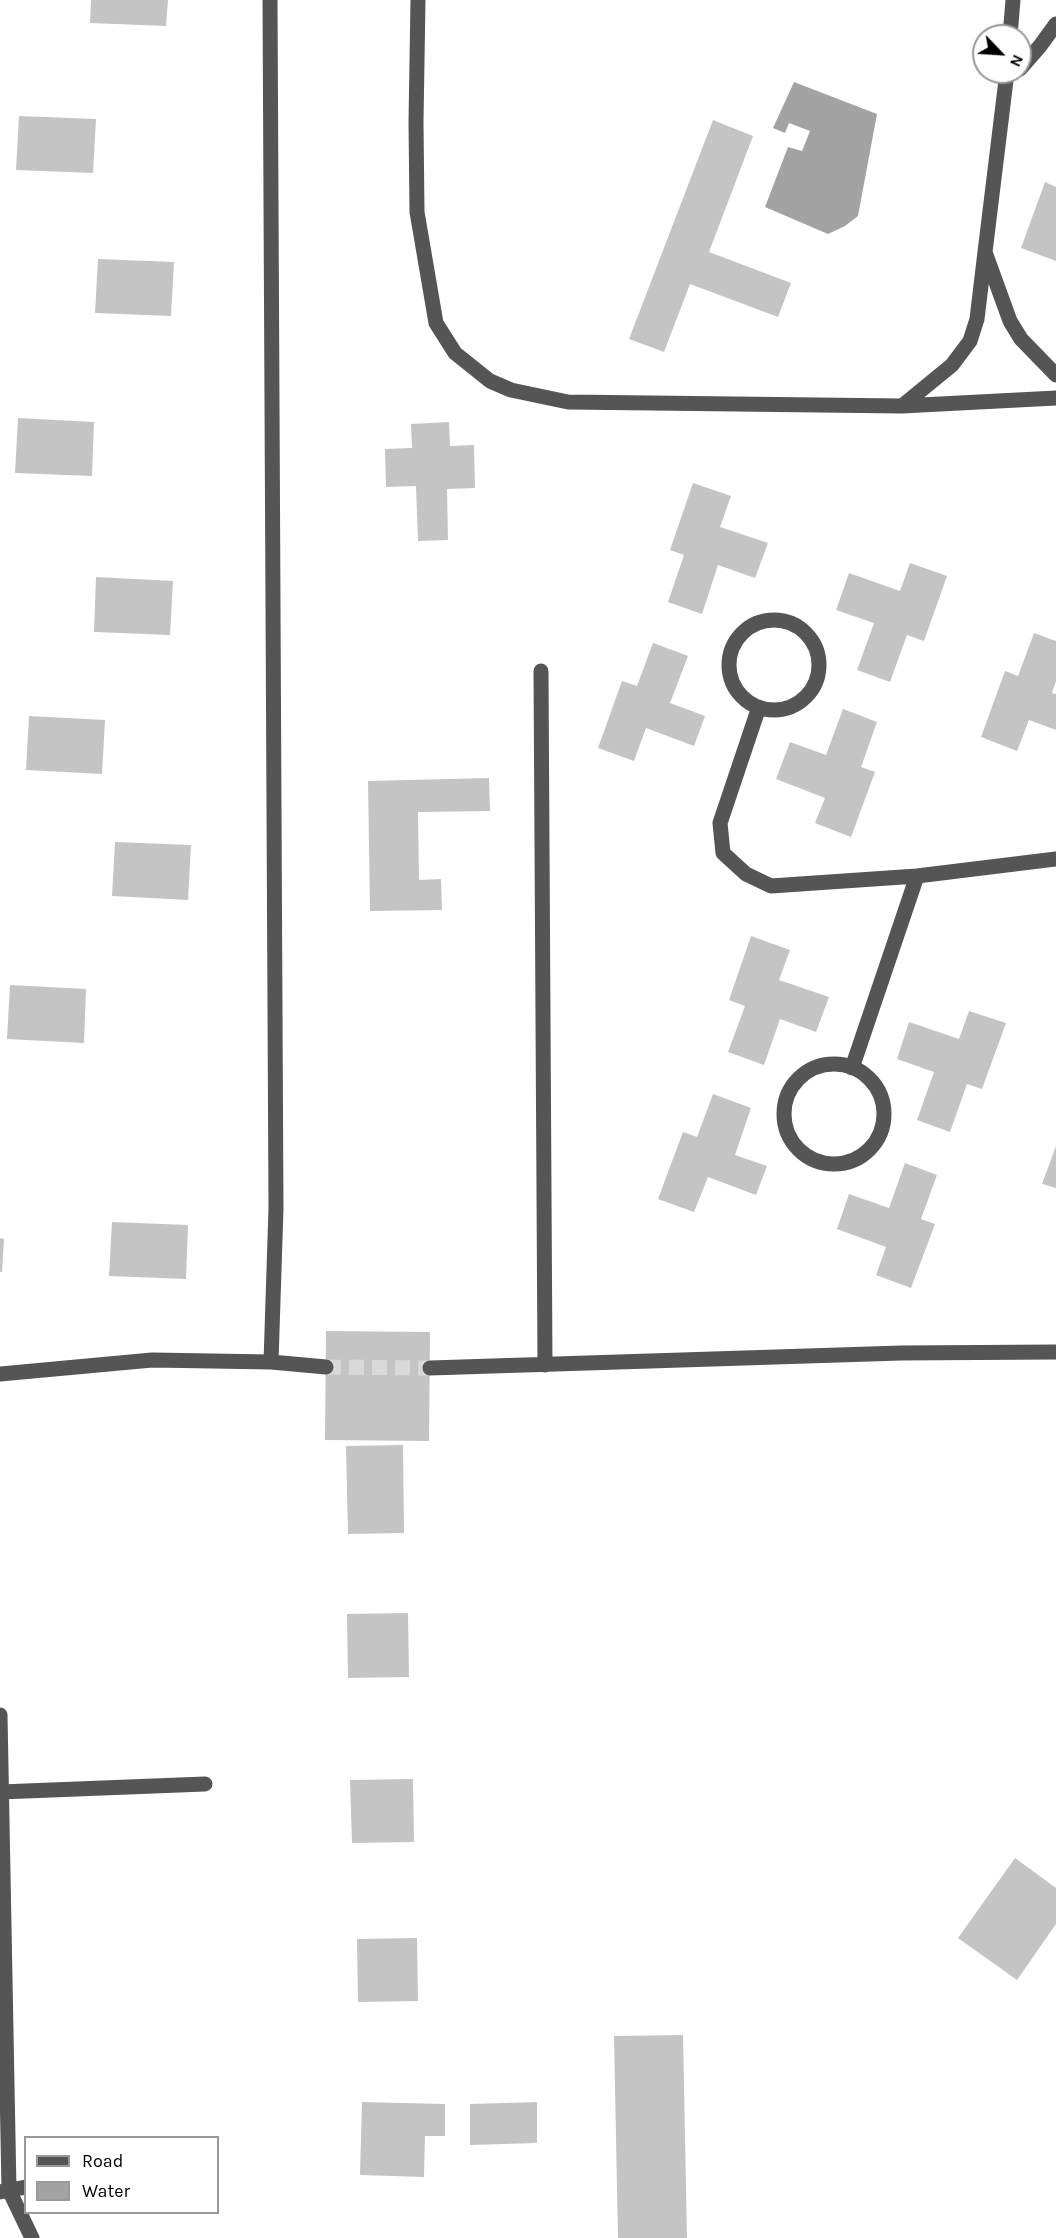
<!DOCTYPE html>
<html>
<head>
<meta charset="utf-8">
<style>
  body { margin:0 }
  #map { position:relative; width:1056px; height:2238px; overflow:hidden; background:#fff; font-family:Karla,sans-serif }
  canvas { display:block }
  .legend { position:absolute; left:24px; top:2136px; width:195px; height:78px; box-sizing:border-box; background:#fff; border:2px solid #999; margin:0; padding:8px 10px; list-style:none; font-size:18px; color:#000 }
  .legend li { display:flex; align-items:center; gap:12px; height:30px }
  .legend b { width:30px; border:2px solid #999 }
  .north { position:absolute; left:972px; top:24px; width:60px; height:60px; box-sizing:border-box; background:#fff; border:2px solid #999; border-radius:50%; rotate:115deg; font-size:16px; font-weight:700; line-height:24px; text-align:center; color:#000 }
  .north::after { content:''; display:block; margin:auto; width:21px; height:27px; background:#000; clip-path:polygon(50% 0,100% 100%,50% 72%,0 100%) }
</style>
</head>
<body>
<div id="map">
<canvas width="1056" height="2238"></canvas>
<ul class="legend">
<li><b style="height:8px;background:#555"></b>Road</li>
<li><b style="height:16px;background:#a3a3a3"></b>Water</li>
</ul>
<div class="north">N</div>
</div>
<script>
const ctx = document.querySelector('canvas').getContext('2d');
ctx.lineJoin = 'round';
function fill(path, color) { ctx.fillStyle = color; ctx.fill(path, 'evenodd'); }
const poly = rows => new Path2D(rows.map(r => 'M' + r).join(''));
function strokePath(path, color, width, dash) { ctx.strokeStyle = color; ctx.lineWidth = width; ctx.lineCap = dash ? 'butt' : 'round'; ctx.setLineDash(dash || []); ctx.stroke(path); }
fill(poly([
  [794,82,877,114,858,216,845,226,828,234,765,207,788,147,802,151,810,131,789,123,785,133,773,128]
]), '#a3a3a3');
fill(poly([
  [91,0,168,0,166,26,90,23],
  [19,116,96,119,93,173,16,170],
  [713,120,753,136,709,252,791,283,778,317,690,284,664,352,629,339],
  [1045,182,1056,187,1056,261,1021,248],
  [98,259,174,262,171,316,95,313],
  [18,418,94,422,92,476,15,473],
  [449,422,450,446,474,445,475,488,447,489,448,540,418,541,416,486,386,487,385,449,412,448,411,424],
  [693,483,731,496,720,527,768,543,755,578,718,565,702,614,668,602,684,555,670,550],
  [910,563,947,576,924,641,907,635,890,682,857,670,874,623,836,610,849,573,900,591],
  [96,577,173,581,170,635,94,632],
  [1034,633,1056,641,1056,681,1052,693,1056,694,1056,730,1029,720,1017,751,981,737,1005,671,1018,676],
  [653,643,688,656,670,703,705,716,694,746,646,728,634,761,598,748,622,681,637,686],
  [843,709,877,722,861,767,875,772,851,837,815,823,825,798,776,779,790,742,826,755],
  [29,716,105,720,102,774,26,770],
  [489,778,490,811,418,812,419,880,441,879,442,910,370,911,368,781],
  [115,842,191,845,188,900,112,896],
  [751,936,790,950,779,980,829,997,816,1032,780,1019,764,1065,728,1052,745,1006,729,1000],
  [10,985,86,989,84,1043,7,1039],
  [969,1011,1006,1023,982,1089,967,1084,950,1132,917,1120,934,1072,897,1059,909,1022,959,1039],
  [713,1094,751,1108,735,1155,767,1166,756,1195,708,1177,694,1212,658,1199,683,1132,697,1137],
  [1056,1146,1056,1188,1042,1184],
  [905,1163,937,1175,921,1219,935,1224,911,1288,876,1275,886,1247,837,1229,849,1194,889,1208],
  [112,1222,188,1225,186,1279,109,1276],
  [0,1238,4,1239,2,1272,0,1272],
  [326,1331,430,1332,429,1441,325,1440],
  [403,1445,404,1533,348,1534,346,1446],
  [408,1613,409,1677,348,1678,347,1614],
  [413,1779,414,1842,352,1843,350,1780],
  [1015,1858,1056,1888,1056,1924,1017,1980,958,1938],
  [417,1938,418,2001,358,2002,357,1939],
  [683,2035,687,2238,618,2238,614,2036],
  [362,2102,445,2104,445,2136,425,2136,424,2177,360,2175],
  [537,2102,537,2143,470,2145,470,2104]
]), '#c4c4c4');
strokePath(poly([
  [326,1367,430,1368]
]), '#d9d9d9', 15, [15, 8]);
strokePath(poly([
  [270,0,276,1208,271,1362],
  [418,0,416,122,417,212,436,323,455,353,490,381,511,390,568,402,902,406,952,365,970,341,977,319,985,252],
  [1010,36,1013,0],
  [1020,69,1040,46,1056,24],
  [1007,72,985,252,1010,321,1021,339,1056,375],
  [902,406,1056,398],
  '729 665a45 45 0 1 1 90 0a45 45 0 1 1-90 0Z',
  [541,671,545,1365],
  [759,707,720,823,723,853,746,874,771,886,917,876,1056,859],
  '784 1114a50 50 0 1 1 100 0a50 50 0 1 1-100 0Z',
  [852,1068,917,876],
  [430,1368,901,1353,1056,1352],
  [0,1374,152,1360,271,1362,326,1367],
  [0,1715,9,2190,32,2238],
  [0,1792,205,1784],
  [0,2192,26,2187]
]), '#555', 15);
</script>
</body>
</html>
